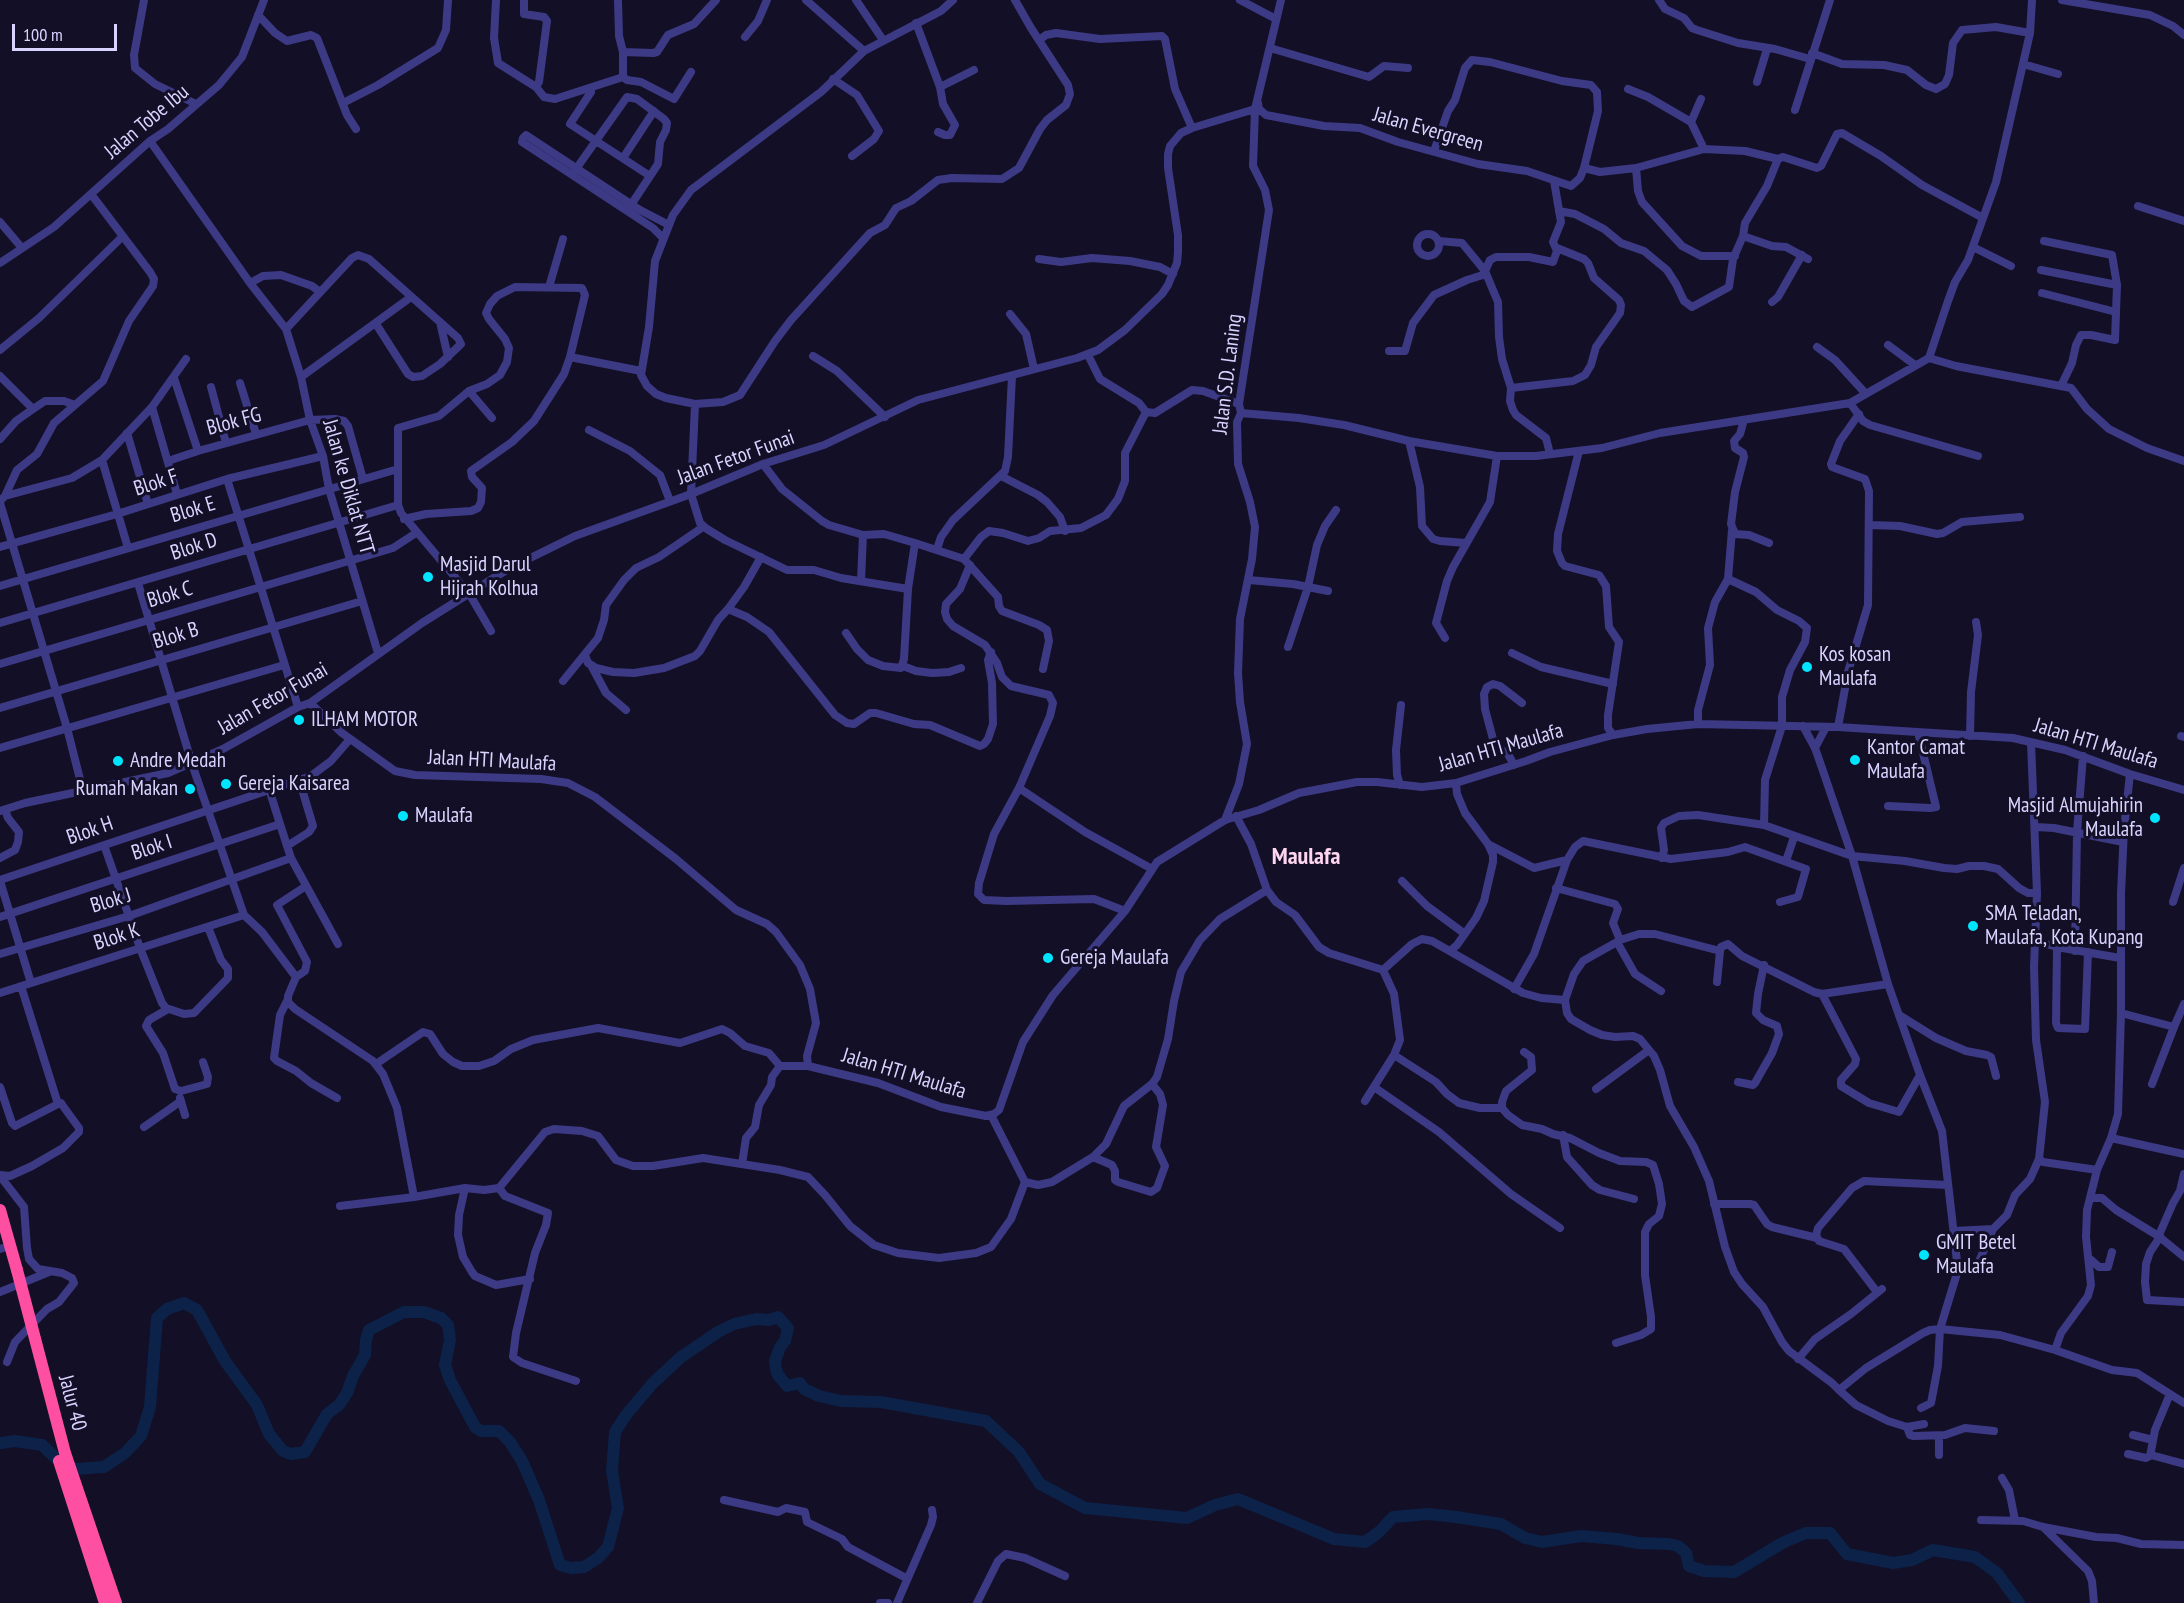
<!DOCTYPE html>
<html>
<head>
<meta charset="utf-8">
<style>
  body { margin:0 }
  #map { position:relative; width:2184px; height:1603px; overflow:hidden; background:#130f26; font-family:"PT Sans Narrow",sans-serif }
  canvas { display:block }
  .scale { position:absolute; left:12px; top:24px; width:105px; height:27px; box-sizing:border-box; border:3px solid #d9d4ff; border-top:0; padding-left:8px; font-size:18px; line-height:21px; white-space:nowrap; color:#d9d4ff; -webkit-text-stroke:4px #130f26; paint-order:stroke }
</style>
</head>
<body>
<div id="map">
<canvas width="2184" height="1603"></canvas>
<div class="scale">100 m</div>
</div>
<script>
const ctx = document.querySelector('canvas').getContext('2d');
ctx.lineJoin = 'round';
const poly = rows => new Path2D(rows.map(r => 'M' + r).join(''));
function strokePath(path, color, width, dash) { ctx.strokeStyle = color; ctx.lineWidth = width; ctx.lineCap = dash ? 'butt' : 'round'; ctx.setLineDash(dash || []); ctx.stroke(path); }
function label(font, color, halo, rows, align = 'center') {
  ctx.font = font + ' "PT Sans Narrow",sans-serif'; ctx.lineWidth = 6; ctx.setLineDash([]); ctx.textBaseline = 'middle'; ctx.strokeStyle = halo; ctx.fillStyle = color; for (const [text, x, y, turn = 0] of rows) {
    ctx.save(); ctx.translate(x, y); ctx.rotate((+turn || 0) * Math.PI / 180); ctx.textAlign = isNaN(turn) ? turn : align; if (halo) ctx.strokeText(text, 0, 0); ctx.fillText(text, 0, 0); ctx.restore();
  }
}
strokePath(poly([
  [0,1443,15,1441,42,1445,58,1460,75,1469,104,1467,125,1453,141,1436,150,1407,157,1318,167,1309,184,1303,197,1310,225,1361,257,1405,269,1434,283,1451,291,1454,305,1452,327,1414,339,1405,347,1393,353,1376,365,1355,366,1340,369,1330,404,1312,424,1312,441,1318,448,1325,450,1340,445,1365,450,1380,475,1427,481,1431,499,1431,510,1442,522,1461,539,1500,560,1565,571,1568,584,1567,598,1558,608,1547,618,1508,612,1471,615,1432,626,1415,653,1383,681,1357,718,1332,734,1324,756,1319,769,1320,778,1317,788,1328,785,1341,780,1347,775,1361,776,1369,778,1375,787,1386,800,1383,804,1389,819,1396,841,1401,881,1402,986,1421,1019,1452,1040,1484,1085,1508,1187,1518,1215,1505,1238,1499,1334,1539,1365,1542,1379,1532,1393,1517,1428,1514,1456,1517,1501,1524,1525,1538,1542,1542,1581,1536,1617,1539,1638,1543,1669,1544,1678,1546,1686,1553,1689,1566,1704,1571,1734,1572,1784,1542,1806,1533,1830,1533,1847,1554,1893,1563,1912,1560,1933,1550,1975,1557,1997,1573,2019,1603]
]), '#0c2248', 12);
strokePath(poly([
  [144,0,134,55,135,68,155,84,196,104],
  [496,0,494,38,498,63,536,87,544,97,555,99,623,77,627,80,641,82,674,99,691,72],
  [524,0,524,14,544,17,547,21,539,82,536,87],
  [618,0,619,36,623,52,623,77],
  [806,0,864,51],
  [856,0,883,40],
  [1240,0,1276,19],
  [1659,0,1665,9,1684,18,1692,28,1697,30,1738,43,1775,49,1810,59],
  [2062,0,2150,15,2173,26,2184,35],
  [258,15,275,33,287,41,311,35,317,38,347,115,356,129],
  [916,23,940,87,974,70],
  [745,37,758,21,767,0],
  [1039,40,1046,35,1056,33,1100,39,1162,36,1165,39,1175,89,1192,128],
  [1270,48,1369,77,1384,66,1408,68],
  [623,52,653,53,657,52,668,35,694,24,716,0],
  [1812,53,1842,64,1884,65,1907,70,1926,85,1936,89,1945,84,1949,75,1953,43,1962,30,1996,27,2030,33],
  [2023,64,2058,74],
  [833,79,857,95,879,131,874,139,852,156],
  [1757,82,1767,49],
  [1628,89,1648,97,1691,122,1704,149],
  [591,92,570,124,650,176],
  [343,103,378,85,438,48,446,30,448,0],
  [1258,103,1259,109,1266,115,1324,126,1360,128,1398,142,1478,164,1527,171,1571,186,1580,178,1584,168,1598,111,1597,92,1591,85,1562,81,1490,62,1472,60,1465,68,1455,100,1448,111,1434,151],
  [1795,110,1830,0],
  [1691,122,1701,99],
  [938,132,945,135,950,135,955,125,943,104,940,87],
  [150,141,250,283,286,329,301,377,310,420,323,456,329,489,378,653],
  [623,158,654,111],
  [1584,168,1600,172,1636,168,1704,149,1745,151,1778,159,1783,157,1817,168,1821,166,1837,134,1842,133,1881,156,1922,185,1983,218],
  [1636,168,1638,191,1642,202,1682,246,1701,256,1735,256],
  [576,169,627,97,637,99,664,119,667,123,666,130,660,142,658,164,629,208],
  [2138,206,2184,221],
  [1559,211,1575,214,1604,229,1621,243,1644,251,1667,270,1676,284,1684,301,1692,307,1729,287,1733,259,1743,236,1745,223,1767,186,1778,159],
  [0,222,22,248],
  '1417 245a11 11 0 1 1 22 0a11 11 0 1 1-22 0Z',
  [1743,236,1772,246,1786,247,1808,259],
  [663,238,653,228,522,142,523,138,526,135,640,210,669,225],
  [1439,241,1462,243,1485,271,1498,302,1499,337,1502,359,1511,388,1510,401,1513,410,1516,415,1546,438,1550,454],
  [2044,241,2112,255,2117,285,2115,340,2091,335,2081,335,2076,345,2072,363,2061,386],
  [1973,247,2011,266],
  [1039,259,1061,262,1092,258,1130,261,1160,267,1173,274],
  [0,263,54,227,150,141,168,129,219,85,242,57,264,0],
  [2041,270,2117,285],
  [1485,271,1490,260,1496,257,1529,257,1553,262,1557,251,1553,242,1561,222,1554,181],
  [250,283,263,276,281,275,312,286,320,292],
  [549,287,563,239],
  [2042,293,2116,312],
  [1772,302,1778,297,1802,255],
  [1010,314,1026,334,1034,369],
  [440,322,448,357],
  [286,329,352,258,358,255,369,259,458,338,461,344,440,364,422,376,413,377,408,374,376,324],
  [1888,345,1915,365],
  [1817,347,1835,360,1866,394],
  [0,350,39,318,123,236],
  [1389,351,1405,351,1413,323,1434,295,1467,280,1486,274],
  [813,356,837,371,885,417],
  [1929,358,1948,301,1955,282,1968,260,1996,182,2030,33,2032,0],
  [0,376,33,409,45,401,64,401,75,405],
  [301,377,411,297],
  [174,378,198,451],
  [240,383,256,434],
  [211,387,226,443],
  [1511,388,1573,381,1585,375,1591,365,1596,347,1620,313,1621,305,1619,300,1594,278,1588,263,1584,259,1557,248],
  [469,391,492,418],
  [1850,403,1863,421,1870,425,1978,456],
  [695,404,723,402,740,395,775,341,791,320,870,233,885,225,896,208,911,201,938,180,952,178,1002,179,1019,168,1040,129,1047,120,1066,105,1070,94,1068,85,1031,28,1015,0],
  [152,407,177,494],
  [1146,412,1155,413,1192,390,1203,391,1239,404],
  [1241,413,1299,418,1344,425,1409,441,1497,456,1536,456,1602,448,1660,433,1850,403,1929,358,1956,366,2071,388,2087,409,2109,429,2147,448,2184,461],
  [1744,420,1740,434,1734,441,1735,448,1743,453,1744,457,1735,492,1731,524,1735,534,1749,535,1769,543],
  [589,430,630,451,660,475,670,501],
  [127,433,148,504],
  [0,439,16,421,33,409],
  [1409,441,1420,487,1422,526,1433,539,1440,541,1466,543],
  [1579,451,1558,534,1557,551,1562,563,1565,566,1599,575,1606,586,1609,627,1619,642,1608,715,1608,728,1613,735],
  [102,460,128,548],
  [168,461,198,451,310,420,335,419,344,421,348,426,363,479],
  [763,464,782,489,822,521,829,525,863,535,861,581],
  [1001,476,1038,495,1047,502,1060,517,1065,531],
  [227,479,298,707],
  [5,496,72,478,102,460,152,407,186,359],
  [0,501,5,496,17,470,37,454,54,423,103,381,129,321,153,286,154,279,150,272,91,194],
  [0,503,67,728,83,791],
  [404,519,426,514,471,511,478,508,481,502,482,488,472,477,471,471,512,442,534,421,564,374,570,357],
  [1870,525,1900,526,1937,534,1943,533,1962,522,2020,517],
  [1732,530,1728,579,1756,592,1777,610,1799,621,1807,628,1805,642,1790,670,1782,697,1782,726,1765,780,1764,825],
  [863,535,884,534,915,543],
  [0,547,117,514,227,479,323,456],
  [937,549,941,537,953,520,1005,471,1008,457,1012,376],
  [964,559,981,537,989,531,1003,533,1028,541,1039,538,1050,531,1081,528,1106,515,1118,499,1125,481,1125,453,1146,412,1139,403,1100,379,1088,355],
  [970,565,960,589,946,604,945,612,947,619,953,626,985,645,997,663,1002,677,1011,686,1049,695,1053,703,1050,716,1019,788,994,834,979,883,978,894,984,900,1006,901,1094,899,1125,911],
  [1249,580,1293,584,1328,591],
  [138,583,192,764,244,915,262,932,296,977,288,996,288,1002,295,1009,373,1061,383,1074,397,1108,414,1197,465,1188,484,1190,499,1188],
  [0,586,398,469],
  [908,589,915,543,964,559,998,597,999,606,1002,611,1039,625,1047,630,1049,641,1043,669],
  [728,609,747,617,769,632,835,715,847,723,854,724,870,713,876,713,914,724,930,725,980,746,984,744,988,739,993,724,992,683,988,660,991,652],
  [0,623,398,505],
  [491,631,470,595,401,513,398,505,398,428,439,416,469,391,487,384,500,375,507,362,509,348,505,339,489,319,486,313,490,304,497,296,515,287,582,288,585,295,570,357,641,371],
  [846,633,857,649,868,660,883,666,901,668,904,659,908,589,841,578,814,570,787,570,725,540,707,529,700,523,691,494,695,404,666,398,656,394,647,386,641,375,649,327,655,261,673,215,691,190,821,92,864,51,941,11,953,0],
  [1445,638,1436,623,1447,581,1453,567,1490,502,1497,456],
  [1288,647,1308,587,1317,545,1325,526,1336,510],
  [1512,653,1541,667,1613,684],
  [585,655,588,663,596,668,613,672,634,673,664,668,695,656,700,651,718,620,728,609,744,587,761,557],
  [0,664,393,548,416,533],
  [591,665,606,693,626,710],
  [903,666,916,671,932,673,949,672,961,668],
  [563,681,598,638,604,620,606,605,624,580,636,568,659,557,703,527],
  [310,703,342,733,395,771,415,775,541,779,568,783,595,797,676,859,736,910,767,924,776,932,800,965,810,989,816,1023,807,1056,808,1066,878,1083,941,1107,986,1116,994,1114,999,1110,1023,1042,1053,995,1125,911,1157,862,1225,820,1259,810,1299,793,1357,782,1377,782,1422,787,1456,783,1526,761,1550,752,1613,735,1647,729,1698,724,1838,727,2013,738,2065,750,2130,774,2184,790],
  [0,708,362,601],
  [1698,724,1698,710,1710,665,1708,628,1715,602,1728,579],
  [1838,727,1848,672,1868,605,1869,491,1865,479,1832,467,1831,464,1840,441,1859,414],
  [1970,736,1971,692,1978,635,1976,622],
  [2181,736,2184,737],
  [2031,742,2037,893,2034,967,2036,1040,2045,1102,2039,1159,2043,1162,2097,1170],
  [0,748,284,665],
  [1815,748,1826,727],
  [1514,765,1508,754,1498,748,1493,739,1485,709,1484,694,1487,687,1493,684,1500,686,1522,703],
  [1400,785,1397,775,1396,750,1401,705],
  [1019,788,1085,832,1152,869],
  [1888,806,1930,808,1936,807,1918,732],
  [0,811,25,803,168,773,223,749,298,707,310,703,422,623,508,569,575,536,691,494,763,464,824,445,918,400,1077,358,1098,350,1125,330,1162,294,1168,285,1177,263,1178,252,1178,235,1168,168,1168,154,1170,146,1181,133,1192,128,1255,109,1281,0],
  [1236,816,1251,844,1267,890],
  [1225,820,1239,784,1247,744,1240,702,1238,673,1240,619,1252,559,1255,527,1250,502,1238,464,1237,422,1241,413,1239,404,1269,210,1265,190,1253,166,1255,109],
  [2035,827,2054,828,2123,842],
  [1488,844,1534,868,1567,860,1575,847,1583,841,1671,859,1728,852,1745,847,1806,869,1798,897,1780,902],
  [104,845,140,948,162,1003,166,1008,184,1014,194,1013,228,978,228,969,221,960,208,927],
  [287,846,309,832,313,826,299,779],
  [0,858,15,850,18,842,19,832,8,818,5,810],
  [291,858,338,944],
  [1662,858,1664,850,1661,828,1664,823,1679,816,1698,815,1764,825,1852,856,1905,861,1944,868,1957,869,1969,866,1984,866,1998,869,2019,888,2028,893,2037,893],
  [1786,861,1794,837],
  [0,880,311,776,331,761,350,739],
  [0,881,31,983],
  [1402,881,1427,906,1465,934],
  [1556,888,1615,904,1618,909,1613,923,1620,940,1639,934,1655,934,1720,951,1717,982],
  [2173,902,2184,868],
  [0,917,280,824,269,789],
  [2036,941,2057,947,2120,958],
  [2057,947,2056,1023,2058,1028,2085,1029,2088,952],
  [1450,951,1457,945,1476,918,1484,901,1493,862,1493,855,1488,844,1465,813,1457,794,1456,783],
  [1720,951,1721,947,1728,944,1742,956,1814,992,1822,994,1888,984],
  [2075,951,2077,832,2083,756],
  [0,954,129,916,291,858,280,824],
  [296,977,305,971,307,962,277,905,306,886],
  [1514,989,1534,954,1567,860],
  [0,993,244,915],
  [1822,994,1856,1059,1855,1064,1841,1080,1841,1086,1869,1103,1899,1112,1920,1075],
  [288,999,280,1015,274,1058,277,1061,296,1071,311,1083,337,1098],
  [1565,1000,1574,974,1583,961,1617,942,1635,974,1661,991],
  [168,1009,149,1020,146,1026,163,1053,175,1089,181,1091,207,1084,208,1077,203,1062],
  [2121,1013,2174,1027,2184,1004],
  [1899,1015,1936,1038,1966,1051,1987,1055,1991,1057,1996,1076],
  [1394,1055,1436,1082,1447,1094,1459,1103,1480,1108,1502,1108,1508,1115,1522,1125,1542,1129,1553,1134,1570,1138,1599,1153,1620,1161,1646,1162,1653,1165,1659,1184,1662,1204,1659,1216,1649,1224,1645,1232,1645,1275,1651,1317,1651,1329,1641,1335,1616,1343],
  [376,1064,423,1032,430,1034,443,1054,453,1062,462,1066,479,1066,494,1061,511,1049,533,1040,598,1028,680,1043,722,1029,730,1033,745,1046,769,1053,780,1066,808,1066],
  [1738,1082,1753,1085,1755,1083,1772,1053,1779,1034,1777,1026,1763,1020,1756,1013,1758,994,1764,965],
  [2152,1084,2174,1027],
  [0,1087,12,1123,15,1126,58,1104],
  [1374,1087,1439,1132,1511,1194,1560,1228],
  [1596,1089,1649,1050],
  [180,1098,185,1115],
  [1365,1101,1394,1055,1400,1040,1394,994,1383,970],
  [1502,1108,1502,1102,1506,1091,1532,1070,1531,1057,1524,1052],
  [991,1115,1025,1182,1038,1185,1052,1182,1093,1157,1106,1144,1124,1106,1152,1084,1157,1077,1168,1039,1174,1001,1181,972,1200,940,1220,919,1267,890,1276,902,1295,915,1319,947,1329,953,1383,970,1412,944,1422,939,1432,941,1523,993,1541,998,1565,1000,1567,1013,1571,1019,1590,1030,1602,1035,1615,1037,1633,1036,1640,1039,1654,1056,1660,1070,1670,1106,1694,1147,1709,1181,1725,1247,1734,1272,1742,1284,1763,1307,1782,1342,1789,1351,1832,1383,1839,1390,1866,1368,1923,1333,1930,1330,1940,1329,1958,1270,1942,1131,1920,1075,1888,984,1852,856,1822,768,1815,748,1803,726],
  [144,1127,181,1101],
  [1563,1135,1567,1157,1592,1185,1600,1190,1634,1199],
  [2111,1138,2184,1154],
  [1093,1157,1112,1165,1115,1171,1115,1180,1118,1182,1151,1192,1157,1188,1165,1166,1156,1147,1163,1105,1160,1094,1152,1084],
  [742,1164,746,1138,755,1127,759,1105,771,1085,772,1077,780,1066],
  [2184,1174,2180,1191,2173,1203,2159,1235,2162,1239,2184,1257],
  [0,1175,10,1176,32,1166,63,1148,79,1132,79,1128,63,1106,61,1103,58,1104,21,986],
  [0,1176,24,1207,27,1248,29,1259,38,1269,62,1273,72,1278,74,1283,59,1302,47,1309,15,1342,7,1362],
  [465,1188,459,1215,458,1235,463,1257,472,1272,475,1276,496,1285,530,1279],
  [499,1188,545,1132,554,1129,582,1131,598,1136,616,1160,633,1166,653,1166,703,1158,780,1170,808,1177,825,1195,850,1226,874,1245,898,1253,939,1258,976,1253,991,1247,1011,1219,1025,1182],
  [499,1188,505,1196,548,1213,546,1225,535,1253,516,1333,513,1357,522,1363,576,1381],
  [2090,1198,2102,1198,2116,1210,2160,1237,2150,1252,2146,1264,2145,1282,2147,1300,2184,1302],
  [1714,1204,1750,1204,1754,1205,1767,1224,1772,1227,1817,1238],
  [340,1206,414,1197],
  [1954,1231,1993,1229,2007,1215,2015,1195,2030,1179,2039,1159],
  [0,1249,3,1248],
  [2090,1259,2099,1267,2108,1267,2112,1252],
  [1958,1270,1972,1270,1977,1266,1993,1229],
  [0,1292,49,1272],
  [1877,1292,1844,1249,1819,1241,1816,1235,1818,1228,1852,1188,1864,1181,1948,1185],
  [2055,1350,2061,1333,2088,1296,2091,1285,2086,1237,2087,1210,2097,1170,2111,1138,2118,1114,2121,1013,2121,893,2124,829,2130,774],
  [1798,1359,1815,1339,1851,1314,1882,1289],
  [1839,1390,1856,1405,1888,1421,1907,1427,1924,1424],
  [1921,1408,1931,1403,1938,1366,1940,1329,2000,1335,2055,1350,2112,1370,2137,1373,2184,1403],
  [1907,1427,1910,1435,1914,1436,1945,1435,1965,1428,1994,1431],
  [2133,1435,2153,1440],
  [2128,1454,2146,1458,2150,1456,2155,1430,2170,1394],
  [1939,1455,1939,1436],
  [2151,1455,2184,1464],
  [2002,1478,2009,1490,2015,1520],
  [724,1500,778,1512,786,1508,805,1512,807,1522,842,1539,848,1547,906,1578],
  [1981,1520,2023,1521,2043,1527,2096,1537,2117,1538,2141,1544,2184,1545],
  [2043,1527,2088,1571,2092,1581,2094,1603],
  [880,1603,888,1603],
  [897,1603,931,1525,933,1517,932,1510],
  [977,1603,998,1561,1006,1554,1025,1558,1065,1576]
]), '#3d3a85', 8);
strokePath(poly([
  [0,1210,17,1270]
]), '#ff4fa3', 12);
strokePath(poly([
  [17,1270,65,1453,116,1603],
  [59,1461,105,1603]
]), '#ff4fa3', 12);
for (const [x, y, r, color] of [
  [428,577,6,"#00e5ff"],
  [1807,667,6,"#00e5ff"],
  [299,720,6,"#00e5ff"],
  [1855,760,6,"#00e5ff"],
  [118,761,6,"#00e5ff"],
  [226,784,6,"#00e5ff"],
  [190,789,6,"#00e5ff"],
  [403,816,6,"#00e5ff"],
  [2155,818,6,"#00e5ff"],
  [1973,926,6,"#00e5ff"],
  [1048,958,6,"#00e5ff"],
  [1924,1255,6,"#00e5ff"]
]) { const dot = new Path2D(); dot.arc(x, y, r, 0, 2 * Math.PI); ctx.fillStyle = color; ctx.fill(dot); strokePath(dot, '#130f26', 2); }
label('21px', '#d9d4ff', '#130f26', [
  ["Jalan Tobe Ibu",147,122,-40],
  ["Jalan Evergreen",1428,130,16],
  ["Jalan S.D. Laning",1228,374,-83],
  ["Blok FG",234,422,-15],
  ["Jalan Fetor Funai",736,458,-20],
  ["Blok F",156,483,-18],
  ["Jalan ke Diklat NTT",348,487,74],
  ["Blok E",193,510,-17],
  ["Blok D",194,547,-18],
  ["Blok C",170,595,-17],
  ["Blok B",176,636,-17],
  ["Jalan Fetor Funai",273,699,-30],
  ["Jalan HTI Maulafa",2096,744,17],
  ["Jalan HTI Maulafa",1501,748,-16],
  ["Jalan HTI Maulafa",492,761,3],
  ["Blok H",90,831,-19],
  ["Blok I",152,848,-18],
  ["Blok J",111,901,-17],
  ["Blok K",117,937,-18],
  ["Jalan HTI Maulafa",904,1074,17],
  ["Jalur 40",72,1403,75]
]);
label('21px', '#d9d4ff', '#130f26', [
  ["Masjid Darul",440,565],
  ["Hijrah Kolhua",440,589],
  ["Kos kosan",1819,655],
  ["Maulafa",1819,679],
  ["ILHAM MOTOR",311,720],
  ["Kantor Camat",1867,748],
  ["Maulafa",1867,772],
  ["Andre Medah",130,761],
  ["Gereja Kaisarea",238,784],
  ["Rumah Makan",178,789,"right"],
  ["Masjid Almujahirin",2143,806,"right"],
  ["Maulafa",2143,830,"right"],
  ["Maulafa",415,816],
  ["SMA Teladan,",1985,914],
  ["Maulafa, Kota Kupang",1985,938],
  ["Gereja Maulafa",1060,958],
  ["GMIT Betel",1936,1243],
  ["Maulafa",1936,1267]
], 'left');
label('bold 24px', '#ffd6f0', '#130f26', [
  ["Maulafa",1306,857]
]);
</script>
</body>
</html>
